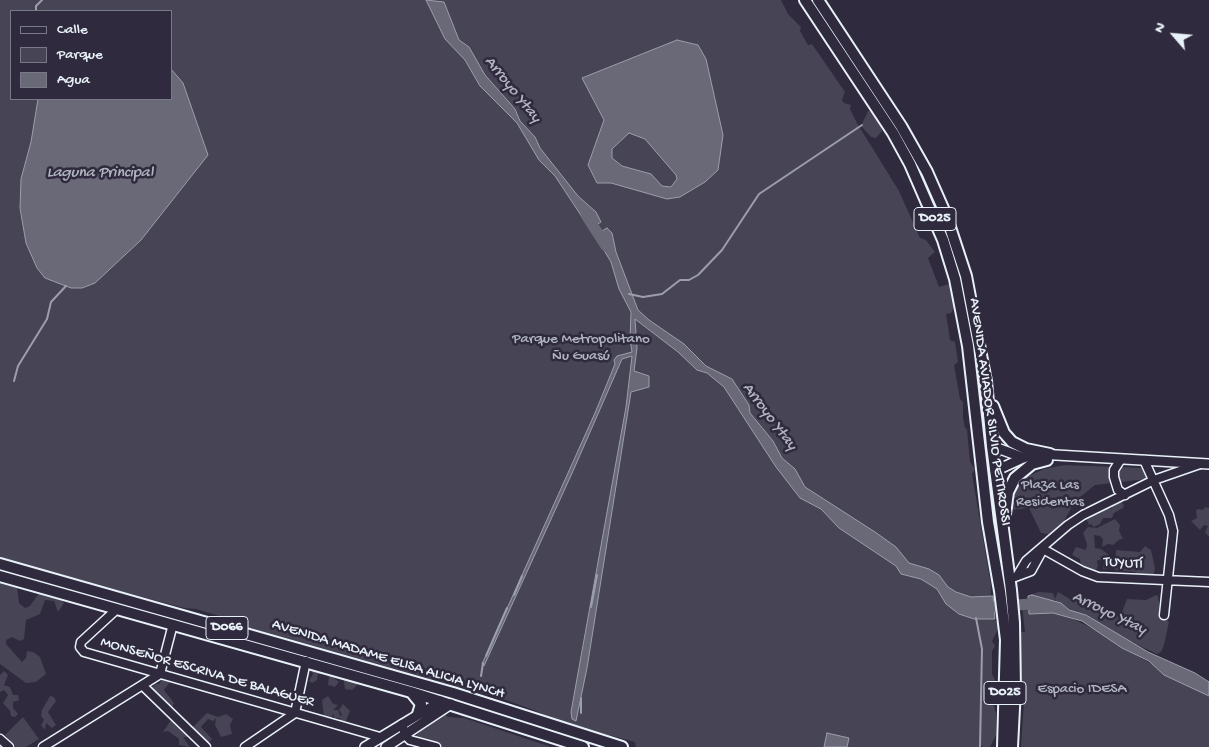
<!DOCTYPE html>
<html>
<head>
<meta charset="utf-8">
<style>
  body { margin:0 }
  #map { position:relative; width:1209px; height:747px; overflow:hidden; background:#2f2a3d; font-family:"Gochi Hand",sans-serif }
  canvas { display:block }
  .legend { position:absolute; left:10px; top:10px; width:162px; height:90px; box-sizing:border-box; background:#2f2a3d; border:1px solid #797a88; margin:0; padding:6px 9px; list-style:none; font-size:15px; color:#e8f1f8 }
  .legend li { display:flex; align-items:center; gap:10px; height:25px }
  .legend b { width:25px; border:1px solid #797a88 }
  .north { position:absolute; left:1149px; top:10px; width:50px; height:50px; -webkit-text-stroke:4px #2f2a3d; paint-order:stroke; rotate:297deg; font-size:14px; font-weight:700; line-height:20px; text-align:center; color:#e8f1f8 }
  .north::after { content:''; display:block; margin:auto; width:18px; height:22px; background:#e8f1f8; clip-path:polygon(50% 0,100% 100%,50% 72%,0 100%) }
</style>
</head>
<body>
<div id="map">
<canvas width="1209" height="747"></canvas>
<ul class="legend">
<li><b style="height:6px;background:#2f2a3d"></b>Calle</li>
<li><b style="height:14px;background:#464455"></b>Parque</li>
<li><b style="height:14px;background:#696978"></b>Agua</li>
</ul>
<div class="north">N</div>
</div>
<script>
const ctx = document.querySelector('canvas').getContext('2d');
ctx.lineJoin = 'round';
function fill(path, color) { ctx.fillStyle = color; ctx.fill(path, 'evenodd'); }
const poly = rows => new Path2D(rows.map(r => 'M' + r).join(''));
function strokePath(path, color, width, dash) { ctx.strokeStyle = color; ctx.lineWidth = width; ctx.lineCap = dash ? 'butt' : 'round'; ctx.setLineDash(dash || []); ctx.stroke(path); }
function label(font, color, halo, rows, align = 'center') {
  ctx.font = font + ' "Gochi Hand",sans-serif'; ctx.lineWidth = 5; ctx.setLineDash([]); ctx.textBaseline = 'middle'; ctx.strokeStyle = halo; ctx.fillStyle = color; for (const [text, x, y, turn = 0] of rows) {
    ctx.save(); ctx.translate(x, y); ctx.rotate((+turn || 0) * Math.PI / 180); ctx.textAlign = isNaN(turn) ? turn : align; if (halo) ctx.strokeText(text, 0, 0); ctx.fillText(text, 0, 0); ctx.restore();
  }
}
fill(poly([
  [0,0,781,0,788,14,801,27,800,31,808,45,812,44,845,92,842,100,844,103,851,105,850,109,857,123,899,191,920,238,926,240,935,252,928,258,939,287,949,284,954,292,954,308,951,313,946,314,950,340,955,342,958,362,954,365,960,399,963,402,963,418,965,428,967,429,970,462,975,469,972,474,991,585,990,616,1000,625,992,641,995,646,992,651,992,674,996,682,992,701,996,713,996,735,990,747,983,747,980,744,979,747,636,747,635,742,560,722,536,711,506,700,229,622,219,616,196,609,184,608,0,559],
  [11,11,171,11,171,99,11,99],
  [803,0,813,0,878,96,934,190,962,275,979,364,987,437,982,407,978,402,975,383,978,380,976,380,961,344,962,338,969,327,938,234,933,229,939,218,935,208,932,210,863,88,858,90,851,74,843,69,840,65,842,53],
  [868,111,874,111,881,126,882,131,876,138,871,137,861,126],
  [1065,465,1144,468,1147,479,1095,485,1075,501,1063,523,1049,534,1041,533,1029,508,1011,510,1012,498,1016,489,1026,477,1044,469],
  [1120,501,1124,505,1123,508,1114,513,1112,518,1103,518,1100,524,1094,527,1091,524,1089,525,1087,520,1090,516,1108,507,1111,509,1113,504],
  [1205,507,1209,508,1209,537,1205,532,1208,526,1204,525,1200,530,1191,521,1197,518,1196,510,1199,509,1203,510],
  [1115,519,1120,525,1119,531,1123,539,1120,539,1113,545,1108,544,1102,547,1103,539,1100,536,1094,535,1095,548,1101,549,1112,557,1114,563,1110,568,1103,569,1104,561,1097,560,1098,566,1094,574,1081,567,1080,559,1072,555,1076,547,1086,550,1087,544,1083,533,1088,527,1097,528],
  [1145,546,1151,550,1155,568,1153,578,1137,577,1135,572,1115,570,1116,550,1140,552],
  [0,569,401,683,425,691,354,671,353,681,358,684,352,690,345,689,343,675,335,675,334,678,339,682,335,687,328,685,329,675,327,673,318,674,317,680,312,683,309,681,313,674,309,666,87,605,82,607,78,599,0,573],
  [0,581,17,586,19,603,25,608,30,606,40,592,56,595,64,603,58,612,54,601,45,600,40,614,26,620,24,639,20,641,12,637,6,640,6,644,22,662,26,658,27,651,33,652,40,657,46,674,36,682,26,683,0,664],
  [1038,592,1053,593,1055,599,1058,592,1070,599,1083,600,1098,611,1116,616,1121,615,1127,599,1146,600,1156,595,1158,596,1160,610,1169,622,1164,645,1161,652,1157,654,1123,638,1085,614,1067,610,1054,599,1058,612,1109,636,1126,650,1209,694,1209,747,1021,747,1024,701,1016,606,1019,605,1021,632,1025,632,1022,605,1027,604,1030,595],
  [4,671,8,675,4,685,10,687,13,695,18,695,19,700,13,702,13,708,18,714,15,717,11,716,10,711,3,703,8,695,4,690,0,692,0,675],
  [163,678,170,682,164,690,174,703,172,707,151,688,156,684,159,684],
  [50,696,54,697,56,701,48,712,56,725,52,728,46,723,45,730,41,725,44,720,41,716,42,710],
  [328,696,333,704,338,705,333,710,338,710,340,716,342,715,339,710,343,704,350,711,345,723,340,722,340,718,334,718,334,714,330,719,324,717,322,700],
  [207,713,218,717,226,714,233,719,230,725,232,734,221,737,215,725,216,718,213,721,208,719,201,727,212,739,209,742,204,741,192,728],
  [443,713,448,717,464,718,551,747,436,747,413,739,427,724],
  [23,717,39,739,26,747,16,747,5,735],
  [171,720,174,720,175,725,190,736,190,737,183,737,190,747,179,745,179,739,168,731,163,732]
]), '#464455');
const water = poly([
  [426,0,444,2,459,40,469,47,485,75,515,109,520,121,535,137,540,148,578,196,596,212,601,222,590,229,555,176,539,160,517,123,480,86,465,60,445,39,426,0],
  [677,40,698,45,706,59,723,135,718,170,705,182,680,197,667,199,611,183,597,183,588,165,604,120,582,78,677,40],
  [629,133,645,139,676,175,677,179,671,187,662,186,651,174,622,166,612,158,612,149,629,133],
  [171,69,183,83,208,155,141,240,95,283,82,288,71,288,45,278,37,268,26,243,20,208,21,179,31,142,38,99,171,99,171,69],
  [607,228,612,233,616,252,638,310,649,320,684,344,706,366,732,379,749,405,750,413,773,441,782,458,795,469,805,487,875,532,896,547,909,563,929,569,939,575,948,587,956,592,971,597,993,596,995,619,974,619,959,614,946,604,937,589,921,579,901,574,896,566,839,528,821,509,800,498,776,467,724,387,707,373,697,370,678,352,635,319,637,348,634,371,649,376,649,387,631,392,587,668,576,721,572,719,571,712,626,407,632,356,622,359,573,471,484,666,482,664,595,413,615,364,614,360,617,356,632,352,630,339,631,312,619,289,611,262,595,235,607,228],
  [1032,595,1061,603,1069,610,1086,615,1148,652,1195,673,1209,682,1209,696,1164,675,1149,661,1122,648,1082,621,1053,613,1029,614,1028,596,1032,595],
  [827,733,849,738,847,747,824,747,827,733]
]);
fill(water, '#696978');
strokePath(water, '#9c9fab', 1);
strokePath(poly([
  [36,10,36,6,42,0],
  [629,294,643,297,662,294,680,280,689,280,698,275,722,250,759,194,862,125],
  [14,381,18,366,47,319,51,302,66,286],
  [514,595,522,576],
  [591,607,597,575],
  [976,618,982,649,980,747],
  [486,656,507,608],
  [481,676,483,663],
  [581,698,581,713]
]), '#9c9fab', 2);
strokePath(poly([
  [586,215,606,246],
  [980,608,1030,604,1043,605]
]), '#696978', 11);
const minor = poly([
  [1121,459,1114,470,1114,477,1118,490,1125,495],
  [1144,460,1169,515,1173,531,1164,615],
  [1043,549,1082,571,1098,577,1209,582],
  [1017,576,1026,561,1068,525,1083,515,1154,480,1200,464],
  [1015,577,1031,571,1042,551],
  [117,609,81,642,80,647,84,652,380,737],
  [143,686,206,747],
  [402,724,405,735,410,740,436,747],
  [0,739,9,747],
  [43,747,160,674,173,624],
  [245,747,295,713,306,661]
]);
const major = poly([
  [992,446,1024,458],
  [995,471,1023,458,1039,454,1209,464],
  [365,747,441,701],
  [386,747,451,704]
]);
const highway = poly([
  [805,0,893,133,910,164,943,240,955,279,968,346,988,522,1000,591,1006,640,1003,747],
  [818,0,901,126,927,172,946,215,966,276,986,381,992,446,1011,590,1014,623,1015,689,1012,747],
  [993,406,1004,433,1012,442,1026,449,1050,454],
  [1005,514,1008,492,1015,478,1032,464,1047,460],
  [0,564,453,693,622,747],
  [0,576,411,692,583,747],
  [412,693,421,704,418,714]
]);
strokePath(minor, '#e8f1f8', 11);
strokePath(major, '#e8f1f8', 12);
strokePath(highway, '#e8f1f8', 14);
strokePath(minor, '#2f2a3d', 8);
strokePath(major, '#2f2a3d', 9);
strokePath(highway, '#2f2a3d', 10);
for (const [x, y, w] of [
  [935,219,42],
  [227,628,42],
  [1005,693,42]
]) { const box = new Path2D(); box.roundRect(x - w / 2, y - 11.5, w, 23, 4); ctx.fillStyle = '#2f2a3d'; ctx.fill(box); strokePath(box, '#e8f1f8', 1); }
label('bold 14px', '#e8f1f8', null, [
  ["D025",935,219],
  ["D066",227,628],
  ["D025",1005,693]
]);
label('15px', '#afb4bf', '#2f2a3d', [
  ["Parque Metropolitano",581,340],
  ["Ñu Guasú",581,357],
  ["Plaza Las",1050,486],
  ["Residentas",1050,503],
  ["Espacio IDESA",1082,690]
]);
label('15px', '#e8f1f8', '#2f2a3d', [
  ["AVENIDA AVIADOR SILVIO PETTIROSSI",989,412,82],
  ["TUYUTÍ",1123,564,4],
  ["AVENIDA MADAME ELISA ALICIA LYNCH",388,660,17],
  ["MONSEÑOR ESCRIVA DE BALAGUER",207,673,16]
]);
label('italic 16px', '#afb4be', '#2f2a3d', [
  ["Arroyo Ytay",512,90,51],
  ["Laguna Principal",100,174],
  ["Arroyo Ytay",769,417,53],
  ["Arroyo Ytay",1109,614,26]
]);
</script>
</body>
</html>
